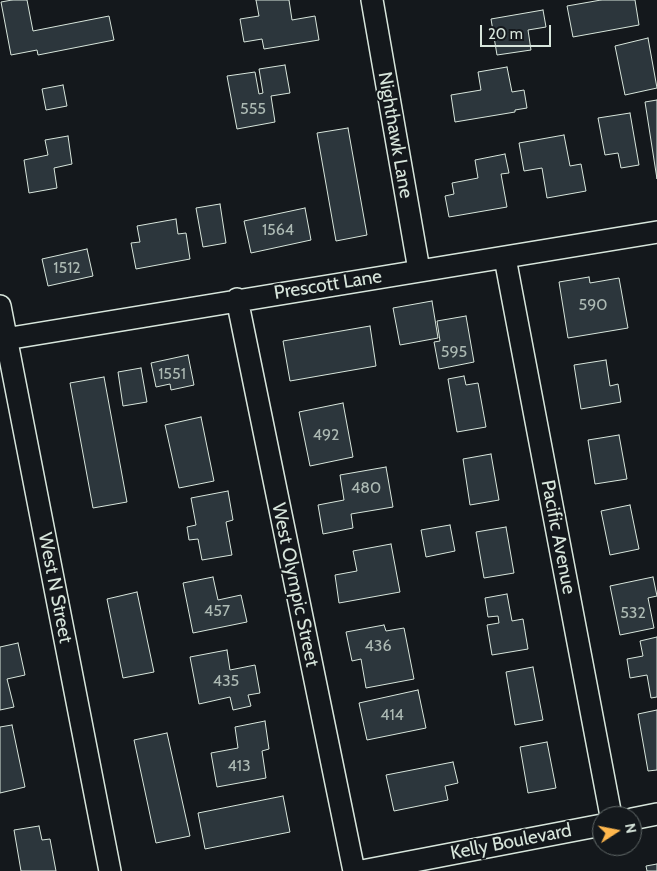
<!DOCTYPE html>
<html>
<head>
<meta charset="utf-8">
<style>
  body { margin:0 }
  #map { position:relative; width:657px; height:871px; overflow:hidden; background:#14181c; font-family:Cabin,sans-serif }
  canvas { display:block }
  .north { position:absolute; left:592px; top:806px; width:50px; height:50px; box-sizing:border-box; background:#14181c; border:1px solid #626a69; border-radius:50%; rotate:79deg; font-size:14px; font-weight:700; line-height:20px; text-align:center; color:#d8e6dc }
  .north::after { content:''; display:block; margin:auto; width:18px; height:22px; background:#ffb74d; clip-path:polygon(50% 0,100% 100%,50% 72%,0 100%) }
  .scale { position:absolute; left:480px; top:25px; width:71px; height:22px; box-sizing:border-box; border:2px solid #d8e6dc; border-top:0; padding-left:6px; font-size:15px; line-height:18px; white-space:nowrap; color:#d8e6dc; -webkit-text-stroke:4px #14181c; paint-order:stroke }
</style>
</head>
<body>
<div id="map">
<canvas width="657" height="871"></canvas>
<div class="north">N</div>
<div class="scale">20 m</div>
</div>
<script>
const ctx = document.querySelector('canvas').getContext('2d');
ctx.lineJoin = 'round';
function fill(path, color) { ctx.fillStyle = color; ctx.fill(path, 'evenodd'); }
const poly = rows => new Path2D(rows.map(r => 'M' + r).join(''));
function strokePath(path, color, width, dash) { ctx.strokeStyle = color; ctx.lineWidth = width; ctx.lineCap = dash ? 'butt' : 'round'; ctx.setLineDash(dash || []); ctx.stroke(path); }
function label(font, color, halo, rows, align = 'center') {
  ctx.font = font + ' Cabin,sans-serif'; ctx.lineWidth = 4; ctx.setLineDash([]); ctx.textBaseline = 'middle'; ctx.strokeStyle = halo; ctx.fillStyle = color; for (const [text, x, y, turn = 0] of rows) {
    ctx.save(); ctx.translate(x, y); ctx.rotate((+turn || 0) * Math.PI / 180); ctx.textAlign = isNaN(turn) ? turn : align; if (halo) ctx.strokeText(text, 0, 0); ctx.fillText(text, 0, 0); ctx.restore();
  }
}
const building = poly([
  [12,0,27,0,33,31,109,16,114,40,38,55,37,50,11,55,1,2,12,0],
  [256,0,289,0,292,20,315,16,319,40,264,49,262,39,244,42,240,19,259,16,256,0],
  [601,0,635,0,639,25,573,37,567,6,601,0],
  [543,10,546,27,528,30,531,50,497,55,491,19,543,10],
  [648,38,657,88,625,95,615,46,648,38],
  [285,65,290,93,271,96,275,122,237,129,227,76,255,72,259,94,263,93,259,69,285,65],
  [507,67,512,92,524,90,527,108,515,110,515,112,455,122,451,95,481,90,478,72,507,67],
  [63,85,67,106,46,110,42,89,63,85],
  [657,100,657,179,645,102,657,100],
  [630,113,639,165,621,168,618,153,605,155,598,118,630,113],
  [348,128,367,235,336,241,317,133,348,128],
  [564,135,570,166,581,164,586,191,547,198,542,168,524,171,519,143,564,135],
  [68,136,72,164,54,168,57,188,29,193,24,160,48,155,45,140,68,136],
  [505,154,509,173,501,174,507,207,449,217,445,196,454,194,452,183,478,178,475,160,505,154],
  [220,204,226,243,203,247,196,208,220,204],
  [305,208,311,240,251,253,244,221,305,208],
  [176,219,178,234,186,233,190,259,136,269,131,243,140,242,137,226,176,219],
  [87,249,93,276,48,286,42,259,87,249],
  [589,277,590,283,619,278,628,328,568,338,559,282,589,277],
  [432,301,438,338,400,345,393,308,432,301],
  [466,316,474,362,439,369,434,342,440,341,437,321,466,316],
  [370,326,376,366,290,381,283,341,370,326],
  [188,355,194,385,171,390,170,384,156,387,151,363,188,355],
  [606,360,610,386,618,384,621,402,581,409,574,365,606,360],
  [141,368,147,402,123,406,118,372,141,368],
  [464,376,466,385,478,383,486,427,457,432,448,379,464,376],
  [104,377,127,502,93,508,70,383,104,377],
  [343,403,353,457,310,466,299,412,343,403],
  [201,417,214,481,179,488,165,425,201,417],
  [619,435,627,479,595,484,588,440,619,435],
  [491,454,499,500,470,505,463,459,491,454],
  [386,467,393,507,351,514,353,528,323,534,318,505,344,500,340,475,386,467],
  [228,491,233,520,226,522,232,555,202,560,198,539,189,540,187,527,196,525,191,498,228,491],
  [630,505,639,549,610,555,601,511,630,505],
  [450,525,455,551,426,557,421,530,450,525],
  [506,527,514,573,484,578,476,532,506,527],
  [391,544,400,592,339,603,335,575,357,571,353,551,391,544],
  [213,577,218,600,241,595,247,622,193,633,183,583,213,577],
  [653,577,657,596,648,598,654,628,620,635,610,586,653,577],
  [137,592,154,672,123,678,107,599,137,592],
  [507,594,512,621,523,619,528,649,492,655,487,625,499,623,498,616,488,617,485,598,507,594],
  [384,625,386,631,404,628,414,679,366,688,361,659,352,661,346,632,384,625],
  [657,637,657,697,651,698,647,675,630,678,627,659,643,656,640,641,657,637],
  [18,643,25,675,7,679,14,707,0,710,0,647,18,643],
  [227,650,230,670,255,665,260,693,248,695,251,706,233,710,230,697,199,704,190,657,227,650],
  [533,667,543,720,515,725,506,672,533,667],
  [418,690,426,728,367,740,359,703,418,690],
  [657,710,657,770,648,771,638,714,657,710],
  [265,721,269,749,262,751,266,778,217,787,211,753,238,748,235,727,265,721],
  [12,725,25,787,0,793,0,727,12,725],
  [167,733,190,836,156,843,134,740,167,733],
  [547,742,556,788,528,793,520,747,547,742],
  [453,762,458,783,445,786,448,800,394,811,386,775,453,762],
  [283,796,290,832,205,849,198,813,283,796],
  [39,826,42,840,50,839,56,871,21,871,14,830,39,826],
  [657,864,657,871,647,871,646,866,657,864]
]);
fill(building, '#2c363c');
strokePath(building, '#d8e6dc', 1);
const street = poly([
  [372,0,419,270],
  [505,258,611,816],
  [237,299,354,871],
  [0,306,110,871],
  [0,340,657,232],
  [632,819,657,814],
  [362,871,602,825]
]);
strokePath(street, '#d8e6dc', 24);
strokePath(street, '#14181c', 21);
label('16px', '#adbab4', null, [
  ["555",253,109],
  ["1564",278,230],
  ["1512",67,268],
  ["590",593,305],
  ["595",454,352],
  ["1551",172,374],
  ["492",326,435],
  ["480",366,488],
  ["457",217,611],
  ["532",633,613],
  ["436",378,646],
  ["435",226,681],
  ["414",392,715],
  ["413",239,766]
]);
label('19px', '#d8e6dc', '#14181c', [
  ["Nighthawk Lane",395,135,80],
  ["Prescott Lane",328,285,-9],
  ["Pacific Avenue",558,537,79],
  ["West Olympic Street",295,585,78],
  ["West N Street",55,588,79],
  ["Kelly Boulevard",511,842,-11]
]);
</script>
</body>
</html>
